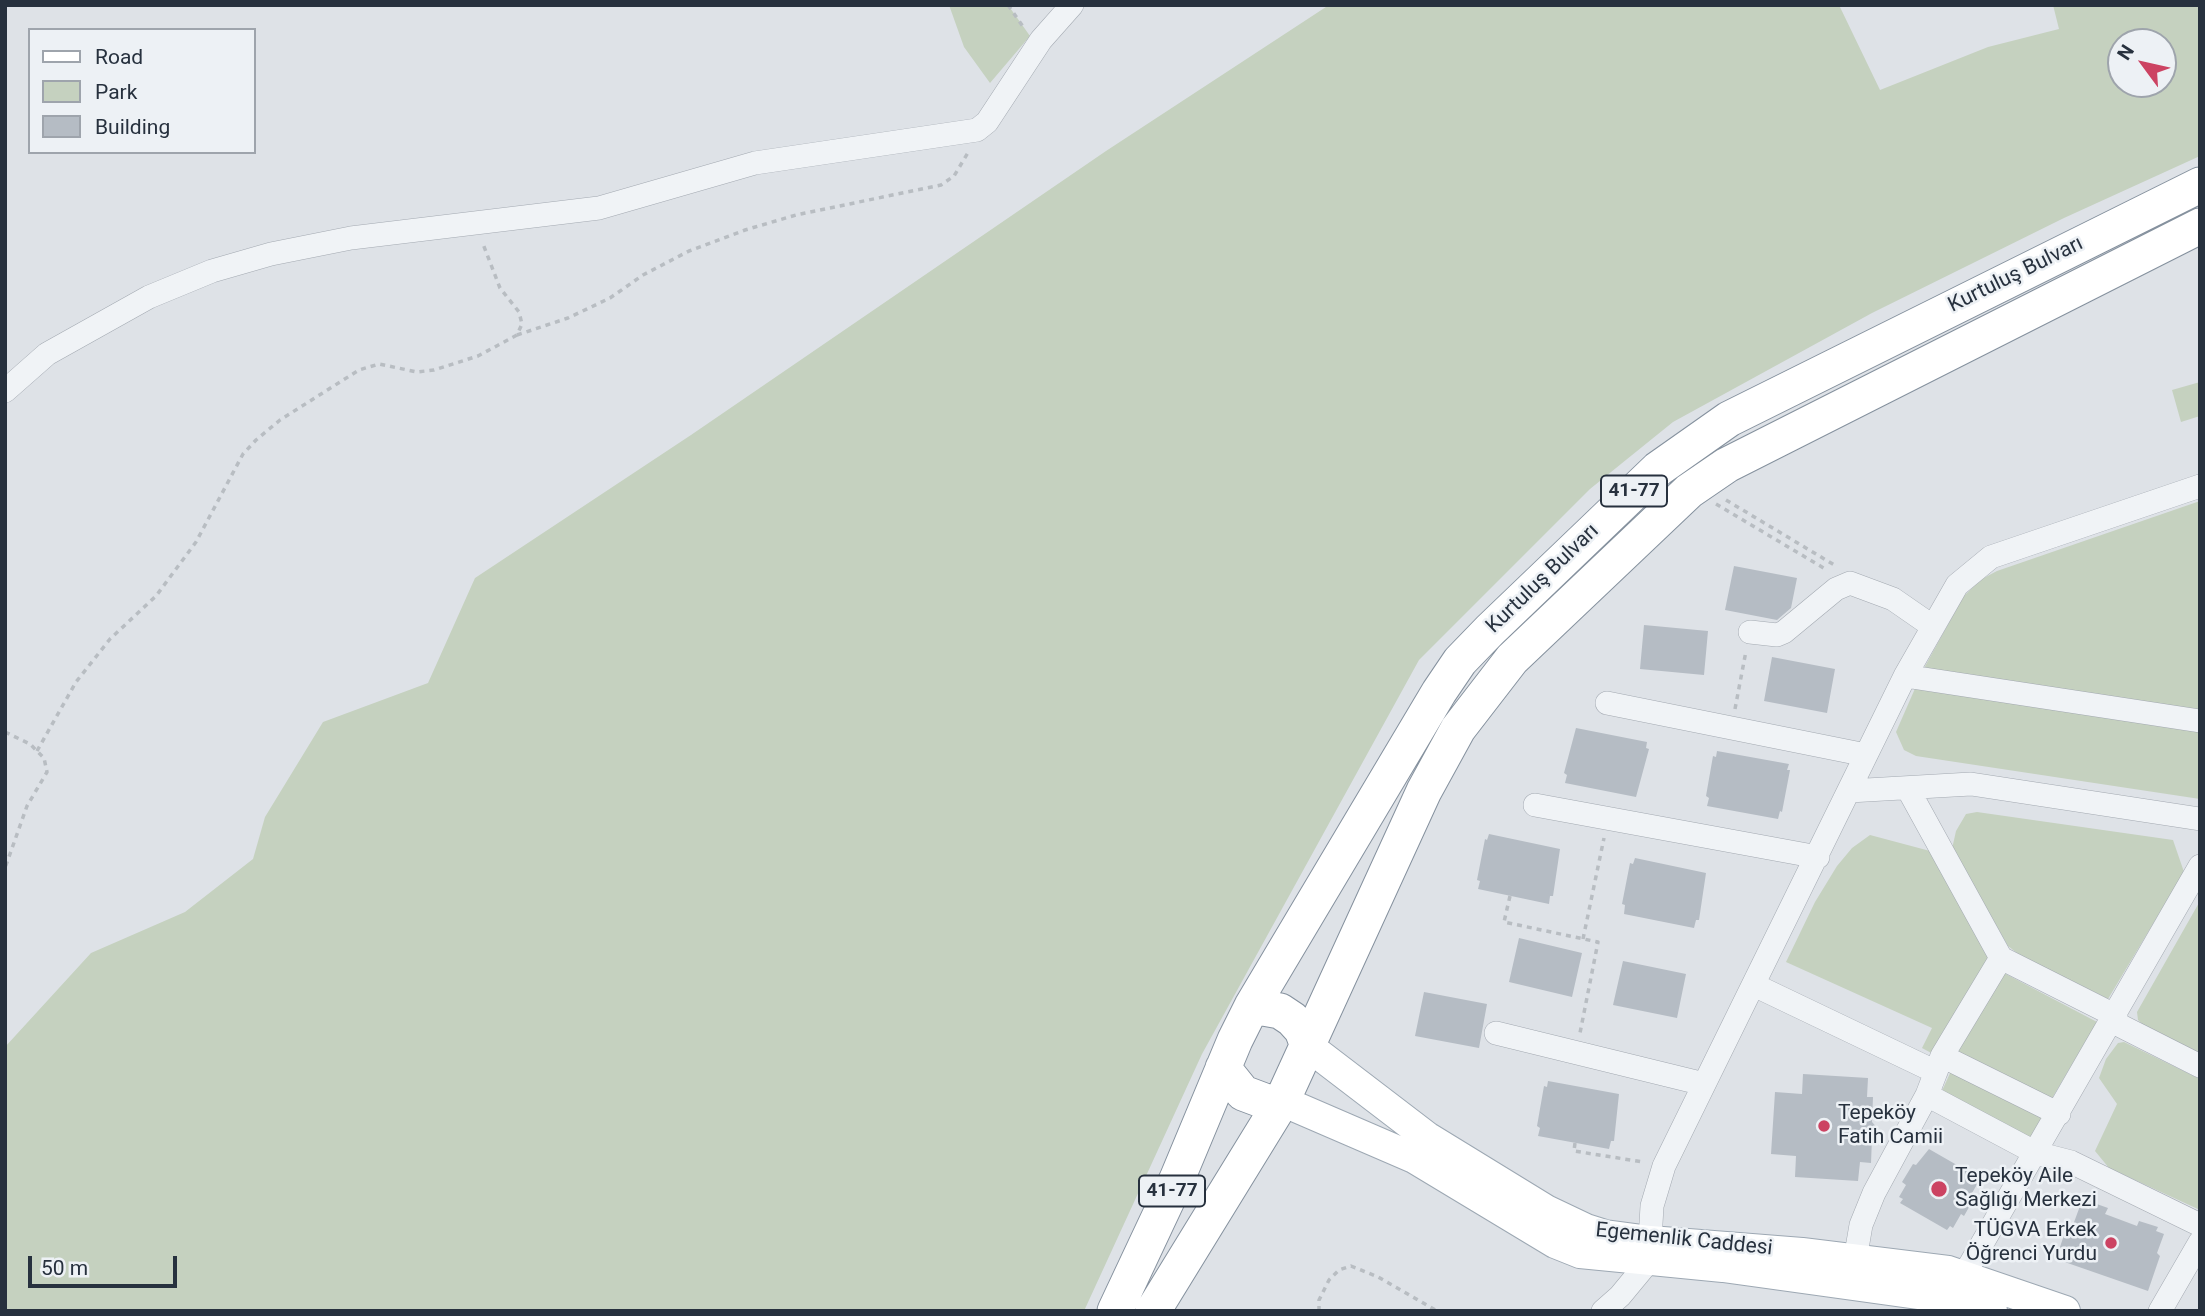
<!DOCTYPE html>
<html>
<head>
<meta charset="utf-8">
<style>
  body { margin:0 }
  #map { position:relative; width:2205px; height:1316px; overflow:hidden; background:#dee2e7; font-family:Roboto,sans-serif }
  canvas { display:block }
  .frame { position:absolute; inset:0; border:7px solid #27313e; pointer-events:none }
  .legend { position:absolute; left:28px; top:28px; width:228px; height:126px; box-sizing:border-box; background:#edf1f5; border:2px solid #9ea4ac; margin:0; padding:9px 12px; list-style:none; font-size:21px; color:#27313e }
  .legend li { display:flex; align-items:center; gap:14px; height:35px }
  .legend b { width:35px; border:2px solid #9ea4ac }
  .north { position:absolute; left:2107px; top:28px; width:70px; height:70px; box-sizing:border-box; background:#edf1f5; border:2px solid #9ea4ac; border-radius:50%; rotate:303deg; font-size:19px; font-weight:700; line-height:28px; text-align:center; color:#27313e }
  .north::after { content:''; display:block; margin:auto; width:24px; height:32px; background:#cc4362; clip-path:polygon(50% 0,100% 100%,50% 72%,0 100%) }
  .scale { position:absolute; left:28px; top:1256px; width:149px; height:32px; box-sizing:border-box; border:4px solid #27313e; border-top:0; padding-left:9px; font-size:21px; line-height:24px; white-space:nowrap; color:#27313e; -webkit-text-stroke:5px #edf1f5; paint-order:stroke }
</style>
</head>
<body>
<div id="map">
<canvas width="2205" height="1316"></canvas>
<div class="frame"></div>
<ul class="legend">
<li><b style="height:9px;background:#fff"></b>Road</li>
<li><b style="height:19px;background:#c5d1bf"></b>Park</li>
<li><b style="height:19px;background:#b5bcc4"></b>Building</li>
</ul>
<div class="north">N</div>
<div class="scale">50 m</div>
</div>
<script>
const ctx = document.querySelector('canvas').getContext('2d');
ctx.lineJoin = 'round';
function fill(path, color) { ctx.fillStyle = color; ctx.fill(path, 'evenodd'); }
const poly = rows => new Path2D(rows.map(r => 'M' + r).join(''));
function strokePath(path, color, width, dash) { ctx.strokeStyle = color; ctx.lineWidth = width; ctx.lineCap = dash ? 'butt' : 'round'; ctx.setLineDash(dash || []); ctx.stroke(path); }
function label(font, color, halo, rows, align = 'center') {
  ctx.font = font + ' Roboto,sans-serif'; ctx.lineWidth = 5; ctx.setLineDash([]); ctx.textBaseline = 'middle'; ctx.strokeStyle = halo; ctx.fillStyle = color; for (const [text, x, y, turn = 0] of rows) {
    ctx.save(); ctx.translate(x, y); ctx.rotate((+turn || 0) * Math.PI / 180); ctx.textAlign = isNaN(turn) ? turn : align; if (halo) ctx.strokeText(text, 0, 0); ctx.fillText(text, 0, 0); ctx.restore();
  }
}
fill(poly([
  [949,5,1008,5,1030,36,990,83,964,47],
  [1329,5,1839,5,1880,90,1988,47,2059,29,2053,5,2200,5,2200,156,2064,218,1872,313,1673,422,1590,489,1419,660,1202,1054,1084,1311,5,1311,5,1047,91,953,185,912,253,859,265,817,323,722,428,683,475,578,691,435,1106,151],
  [2121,42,2163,42,2163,84,2121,84],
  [2200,382,2200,416,2181,422,2172,390],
  [2200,501,2200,713,1923,670,1963,597,1980,580,1997,571],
  [1917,684,2200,729,2200,799,1916,756,1904,750,1896,732],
  [1977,812,2173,840,2184,872,2108,999,2022,957,2008,946,1952,849,1956,831,1966,814],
  [1870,835,1930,851,1990,959,1935,1055,1922,1048,1932,1028,1786,962,1815,902,1837,866,1852,848],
  [2200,901,2200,1054,2146,1028,2138,1020,2137,1012],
  [2002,972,2097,1022,2051,1100,1955,1051],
  [2124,1042,2200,1079,2200,1210,2109,1168,2095,1151,2117,1104,2099,1078,2106,1059,2118,1043],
  [1951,1071,2042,1117,2031,1138,1941,1093]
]), '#c5d1bf');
fill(poly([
  [1734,566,1797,578,1791,608,1777,620,1725,610],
  [1644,625,1708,631,1704,675,1640,669],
  [1772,657,1835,669,1827,713,1764,701],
  [1576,728,1647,742,1646,748,1649,749,1636,797,1565,783,1567,775,1564,773],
  [1717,751,1789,764,1787,770,1790,770,1782,812,1780,811,1778,819,1707,806,1709,798,1706,796,1713,756,1716,757],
  [1489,834,1560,849,1553,896,1550,896,1549,904,1478,889,1480,881,1477,880,1485,839,1487,840],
  [1635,858,1706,873,1699,920,1696,920,1694,928,1624,914,1625,905,1622,904,1630,863,1633,864],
  [1519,938,1582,953,1572,997,1509,982],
  [1623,961,1686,974,1677,1018,1613,1005],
  [1424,992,1487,1004,1479,1048,1415,1036],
  [1803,1074,1868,1078,1867,1097,1873,1097,1872,1122,1880,1131,1872,1138,1871,1163,1860,1162,1858,1181,1795,1177,1796,1156,1771,1154,1775,1092,1802,1094],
  [1548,1081,1619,1094,1614,1141,1611,1141,1609,1149,1538,1136,1540,1128,1537,1126,1544,1086,1547,1087],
  [1929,1149,1976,1176,1974,1179,1979,1181,1972,1193,1976,1195,1964,1216,1961,1214,1953,1228,1950,1226,1947,1230,1900,1203,1903,1199,1899,1197,1906,1185,1902,1182,1913,1164,1916,1165],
  [2091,1202,2108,1208,2105,1214,2137,1226,2139,1221,2158,1227,2156,1231,2164,1234,2157,1253,2160,1256,2148,1291,2056,1259,2068,1223,2073,1225,2080,1206,2089,1209]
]), '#b5bcc4');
const minor = poly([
  [5,391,47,354,149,297,212,271,271,254,351,238,599,208,755,163,977,130,987,122,1041,40,1072,5],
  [1750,632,1777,635,1784,632,1836,589,1850,583,1893,599,1932,626],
  [1905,676,2200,721],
  [1607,703,1866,755],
  [1908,789,2001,958,2116,1016],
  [1849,791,1971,784,2200,819],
  [1535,805,1818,857],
  [1754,985,1936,1072],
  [2113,1022,2200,1066],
  [1496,1033,1704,1084],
  [1942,1056,2059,1114],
  [1927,1095,2036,1153,2071,1162,2200,1225],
  [1855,1260,1861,1225,1874,1193,1927,1095,1942,1056,2001,958],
  [1964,1275,2200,866],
  [1603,1311,1620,1296,1644,1267,1650,1241,1652,1206,1664,1166,1905,676,1957,585,1991,557,2200,486],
  [2160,1311,2200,1242]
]);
const major = poly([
  [1308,1046,1427,1137,1546,1210,1586,1229,1605,1235,1650,1241,1802,1253,1948,1271,2065,1311],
  [1282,1101,1414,1158,1555,1243,1580,1253,1723,1267,1932,1296,1992,1311]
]);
const highway = poly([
  [1252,1006,1280,1011,1292,1019,1302,1030,1308,1046],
  [1223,1068,1243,1093,1267,1102,1282,1101],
  [1115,1311,1177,1179,1235,1040,1252,1006,1439,692,1460,661,1490,630,1658,469,1729,419,2200,185],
  [1153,1311,1282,1101,1424,791,1458,729,1512,659,1689,491,1727,465,2200,226]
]);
strokePath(minor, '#a3a9b1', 24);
strokePath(major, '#9da8b3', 32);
strokePath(highway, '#85919e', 37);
strokePath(poly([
  [1008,5,1024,28],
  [517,335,568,318,610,298,643,275,689,251,745,230,796,215,941,185,954,176,969,151],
  [1726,500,1836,566],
  [1716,504,1827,570],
  [1735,709,1746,651],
  [5,732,30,744,44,758,47,772,27,806,5,868],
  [37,751,76,682,110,639,156,596,196,542,243,454,256,440,280,420,359,370,379,364,417,372,434,370,478,356,517,335,522,324,519,312,500,288,483,244],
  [1510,896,1504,922,1598,942,1580,1033],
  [1583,939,1604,838],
  [1575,1143,1574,1151,1643,1162],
  [1319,1311,1319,1300,1329,1280,1339,1270,1351,1266,1378,1277,1437,1311]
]), '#b8bdc2', 3.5, [5, 5]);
strokePath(minor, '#f0f3f6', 23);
strokePath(major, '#fff', 30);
strokePath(highway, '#fff', 35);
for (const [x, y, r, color] of [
  [1824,1126,7,"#cc4362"],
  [1939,1189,9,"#cc4362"],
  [2111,1243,7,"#cc4362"]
]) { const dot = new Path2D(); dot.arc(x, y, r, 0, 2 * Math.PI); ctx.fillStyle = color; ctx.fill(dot); strokePath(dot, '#edf1f5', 2.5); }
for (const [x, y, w] of [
  [1634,491,66],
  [1172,1191,66]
]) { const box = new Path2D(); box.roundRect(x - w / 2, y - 15.5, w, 31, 5); ctx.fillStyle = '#edf1f5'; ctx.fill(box); strokePath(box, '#27313e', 2); }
label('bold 19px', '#27313e', null, [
  ["41-77",1634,491],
  ["41-77",1172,1191]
]);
label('21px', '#27313e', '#edf1f5', [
  ["Kurtuluş Bulvarı",2016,275,-26],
  ["Kurtuluş Bulvarı",1543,579,-44],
  ["Egemenlik Caddesi",1684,1240,6]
]);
label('21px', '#27313e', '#edf1f5', [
  ["Tepeköy",1838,1114],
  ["Fatih Camii",1838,1138],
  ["Tepeköy Aile",1955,1177],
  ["Sağlığı Merkezi",1955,1201],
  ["TÜGVA Erkek",2097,1231,"right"],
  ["Öğrenci Yurdu",2097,1255,"right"]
], 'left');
</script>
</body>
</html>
